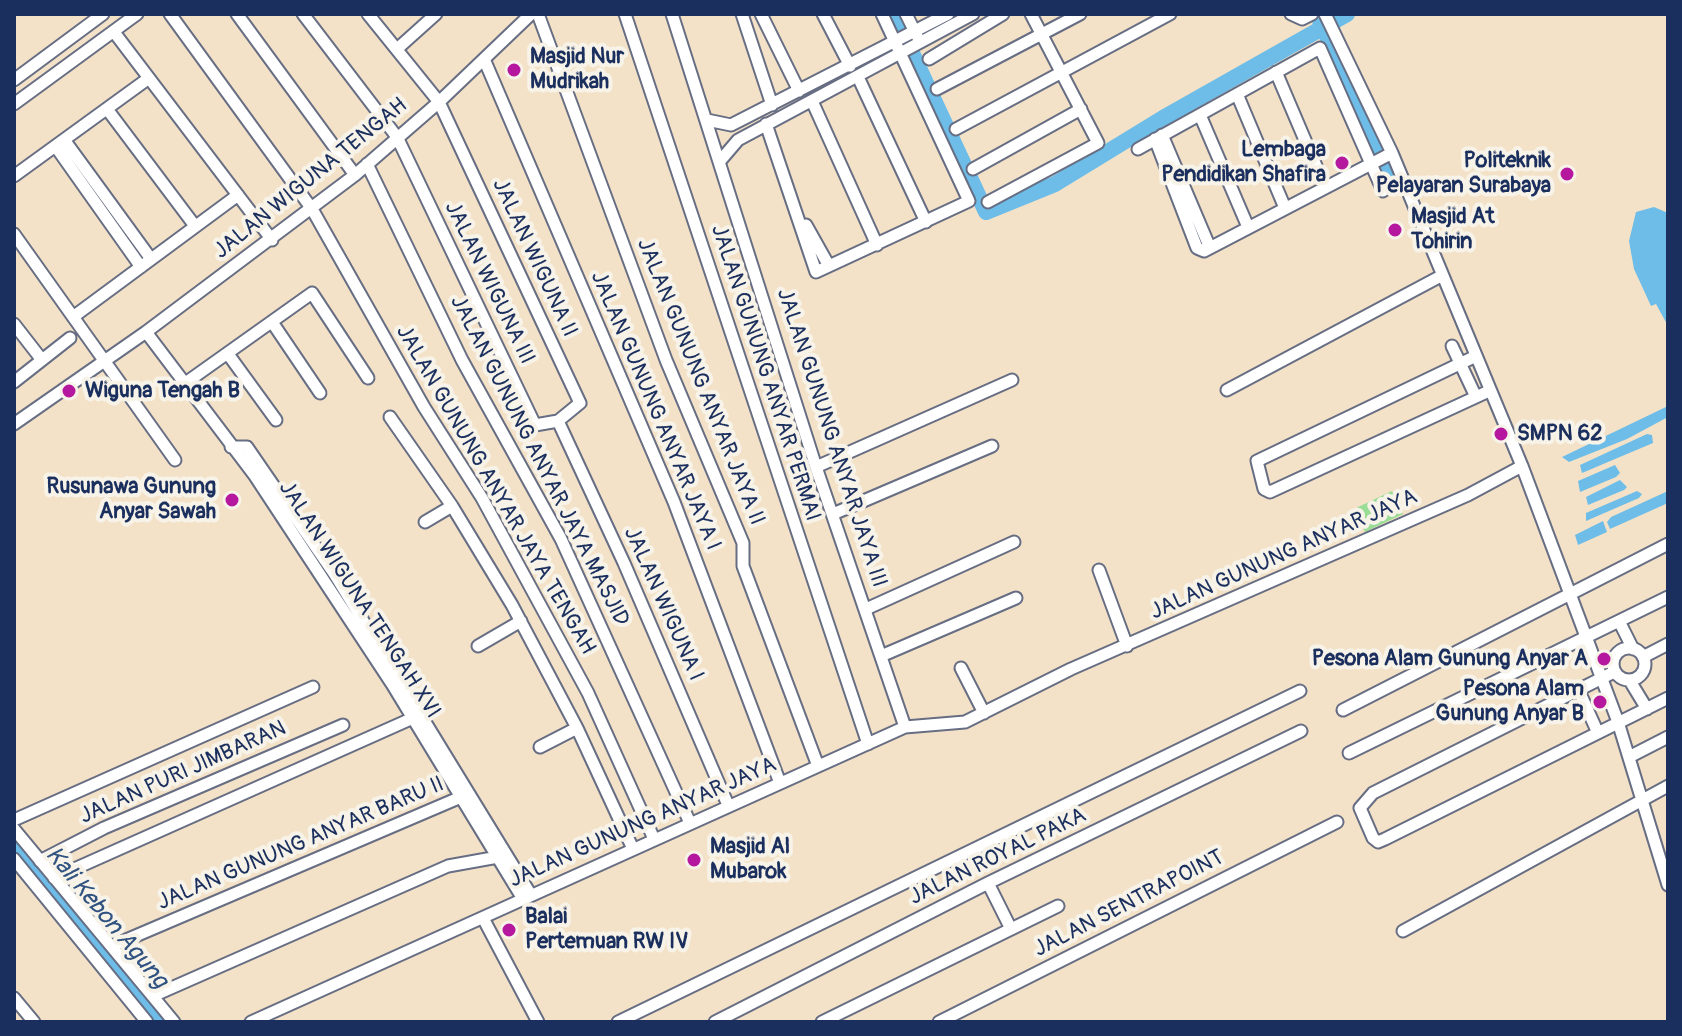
<!DOCTYPE html>
<html>
<head>
<meta charset="utf-8">
<style>
  body { margin:0 }
  #map { position:relative; width:1682px; height:1036px; overflow:hidden; background:#f4e2c8; font-family:Pangolin,sans-serif }
  canvas { display:block }
  .frame { position:absolute; inset:0; border:16px solid #1b2f5e; pointer-events:none }
</style>
</head>
<body>
<div id="map">
<canvas width="1682" height="1036"></canvas>
<div class="frame"></div>
</div>
<script>
const ctx = document.querySelector('canvas').getContext('2d');
ctx.lineJoin = 'round';
function fill(path, color) { ctx.fillStyle = color; ctx.fill(path, 'evenodd'); }
const poly = rows => new Path2D(rows.map(r => 'M' + r).join(''));
function strokePath(path, color, width, dash) { ctx.strokeStyle = color; ctx.lineWidth = width; ctx.lineCap = dash ? 'butt' : 'round'; ctx.setLineDash(dash || []); ctx.stroke(path); }
function label(font, color, halo, rows, align = 'center') {
  ctx.font = font + ' Pangolin,sans-serif'; ctx.lineWidth = 8; ctx.setLineDash([]); ctx.textBaseline = 'middle'; ctx.strokeStyle = halo; ctx.fillStyle = color; for (const [text, x, y, turn = 0] of rows) {
    ctx.save(); ctx.translate(x, y); ctx.rotate((+turn || 0) * Math.PI / 180); ctx.textAlign = isNaN(turn) ? turn : align; if (halo) ctx.strokeText(text, 0, 0); ctx.fillText(text, 0, 0); ctx.restore();
  }
}
fill(poly([
  [1392,491,1403,514,1365,532,1354,509]
]), '#99dd95');
fill(poly([
  [1654,207,1668,213,1668,326,1656,304,1651,306,1634,269,1629,241,1636,212],
  [1668,406,1668,417,1627,439,1569,462,1562,457],
  [1647,434,1652,435,1653,443,1582,473,1580,465],
  [1615,465,1620,473,1616,477,1580,492,1578,481],
  [1620,480,1627,487,1624,490,1588,505,1586,497],
  [1637,491,1642,494,1639,498,1586,521,1586,513],
  [1668,491,1668,503,1610,529,1607,522,1611,517],
  [1603,521,1607,532,1578,545,1575,535]
]), '#6dbde8');
strokePath(poly([
  [894,14,986,212,1055,184,1163,118,1347,14],
  [1320,21,1389,172],
  [14,845,160,1022]
]), '#6dbde8', 16);
const minor = poly([
  [170,14,312,209,424,407,482,498,588,693,654,839],
  [237,14,355,175],
  [303,14,397,137,535,425,558,421,580,403,439,102,368,14],
  [538,14,666,360,743,543,743,566,818,766],
  [625,14,868,744],
  [672,14,816,467,905,727],
  [742,14,772,105],
  [761,14,799,91],
  [823,14,850,66],
  [906,14,917,36],
  [1291,14,1302,19,1312,14],
  [1325,14,1392,153,1522,466,1618,722,1668,885],
  [114,32,272,240],
  [397,49,436,14],
  [484,59,674,502,780,783],
  [929,59,1003,14],
  [1276,72,1325,187],
  [858,77,926,222],
  [14,80,103,14],
  [937,89,1080,14],
  [1237,94,1285,208],
  [812,101,877,245],
  [14,104,137,14],
  [107,109,195,226],
  [1200,115,1248,227],
  [707,120,731,125,948,14],
  [766,124,816,272,969,201,882,14],
  [956,129,1170,14],
  [1162,135,1210,248],
  [1155,139,1197,248,1204,251,1392,153],
  [65,141,151,259],
  [56,147,141,267],
  [1138,149,1320,48,1383,191],
  [720,161,738,140,973,14],
  [367,164,462,360,561,539,690,823],
  [973,169,1081,109],
  [14,176,149,78],
  [988,202,1098,143,1031,14],
  [806,225,829,266],
  [14,234,175,460],
  [73,317,238,195],
  [272,322,320,393],
  [14,324,42,360],
  [146,332,255,476,392,684,523,899],
  [1452,346,1476,397],
  [228,354,276,420],
  [1474,357,1257,461,1264,489,1270,492,1489,391],
  [14,382,70,338],
  [184,384,312,293,368,378],
  [1227,390,1441,276],
  [390,417,452,506,512,605,577,728,633,849],
  [558,421,624,563,728,805],
  [14,424,146,332,355,175,439,102,531,14],
  [231,447,247,447,335,575,531,895],
  [816,467,1012,380],
  [833,514,992,446],
  [425,522,452,506],
  [1099,570,1127,646],
  [866,609,1014,542],
  [1619,621,1633,649],
  [478,646,521,621],
  '1613 664a16 16 0 1 1 32 0a16 16 0 1 1-32 0Z',
  [881,656,1016,598],
  [1643,657,1668,644],
  [961,668,984,713],
  [1614,672,1373,793,1360,808,1373,838,1378,842,1385,839,1668,698],
  [1630,681,1647,709],
  [1579,691,1598,733],
  [1343,710,1668,544],
  [540,747,577,728],
  [1349,753,1668,597],
  [1629,757,1668,737],
  [14,820,313,687],
  [14,829,174,1022],
  [14,859,147,1022],
  [40,861,104,828,343,725],
  [54,878,413,718],
  [988,883,1010,927],
  [483,918,538,1022],
  [1403,931,1668,786],
  [112,946,461,797],
  [153,996,448,866,498,857],
  [14,998,34,1022],
  [251,1022,905,727,965,722,1071,669,1468,495,1522,466],
  [618,1022,1300,691],
  [715,1022,988,883,1301,731],
  [822,1022,1058,906],
  [939,1022,1337,822]
]);
strokePath(minor, '#676e83', 15);
strokePath(minor, '#fff', 11);
for (const [x, y, r, color] of [
  [514,70,8,"#b5179e"],
  [1342,163,8,"#b5179e"],
  [1567,174,8,"#b5179e"],
  [1395,230,8,"#b5179e"],
  [69,391,8,"#b5179e"],
  [1501,434,8,"#b5179e"],
  [232,500,8,"#b5179e"],
  [1604,659,8,"#b5179e"],
  [1600,702,8,"#b5179e"],
  [694,860,8,"#b5179e"],
  [509,930,8,"#b5179e"]
]) { const dot = new Path2D(); dot.arc(x, y, r, 0, 2 * Math.PI); ctx.fillStyle = color; ctx.fill(dot); strokePath(dot, '#f7f3e8', 3); }
label('bold 22px', '#1b2f5e', '#f7f3e8', [
  ["Masjid Nur",530,57],
  ["Mudrikah",530,82],
  ["Lembaga",1326,150,"right"],
  ["Pendidikan Shafira",1326,175,"right"],
  ["Politeknik",1551,161,"right"],
  ["Pelayaran Surabaya",1551,186,"right"],
  ["Masjid At",1411,217],
  ["Tohirin",1411,242],
  ["Wiguna Tengah B",85,391],
  ["SMPN 62",1517,434],
  ["Rusunawa Gunung",216,487,"right"],
  ["Anyar Sawah",216,512,"right"],
  ["Pesona Alam Gunung Anyar A",1588,659,"right"],
  ["Pesona Alam",1584,689,"right"],
  ["Gunung Anyar B",1584,714,"right"],
  ["Masjid Al",710,847],
  ["Mubarok",710,872],
  ["Balai",525,917],
  ["Pertemuan RW IV",525,942]
], 'left');
label('22px', '#1b2f5e', '#f7f3e8', [
  ["JALAN WIGUNA TENGAH",311,179,-39],
  ["JALAN WIGUNA II",534,258,65],
  ["JALAN WIGUNA III",489,283,64],
  ["JALAN GUNUNG ANYAR PERMAI",765,373,72],
  ["JALAN GUNUNG ANYAR JAYA II",700,382,68],
  ["JALAN GUNUNG ANYAR JAYA I",655,411,67],
  ["JALAN GUNUNG ANYAR JAYA III",831,438,72],
  ["JALAN GUNUNG ANYAR JAYA MASJID",539,461,63],
  ["JALAN GUNUNG ANYAR JAYA TENGAH",495,490,60],
  ["JALAN GUNUNG ANYAR JAYA",1284,555,-24],
  ["JALAN WIGUNA TENGAH XVI",359,600,57],
  ["JALAN WIGUNA I",663,604,66],
  ["JALAN PURI JIMBARAN",183,773,-24],
  ["JALAN GUNUNG ANYAR JAYA",643,823,-24],
  ["JALAN GUNUNG ANYAR BARU II",301,844,-23],
  ["JALAN ROYAL PAKA",998,857,-26],
  ["JALAN SENTRAPOINT",1129,904,-27]
]);
label('italic 24px', '#305280', '#f7f3e8', [
  ["Kali Kebon Agung",106,918,50]
]);
</script>
</body>
</html>
